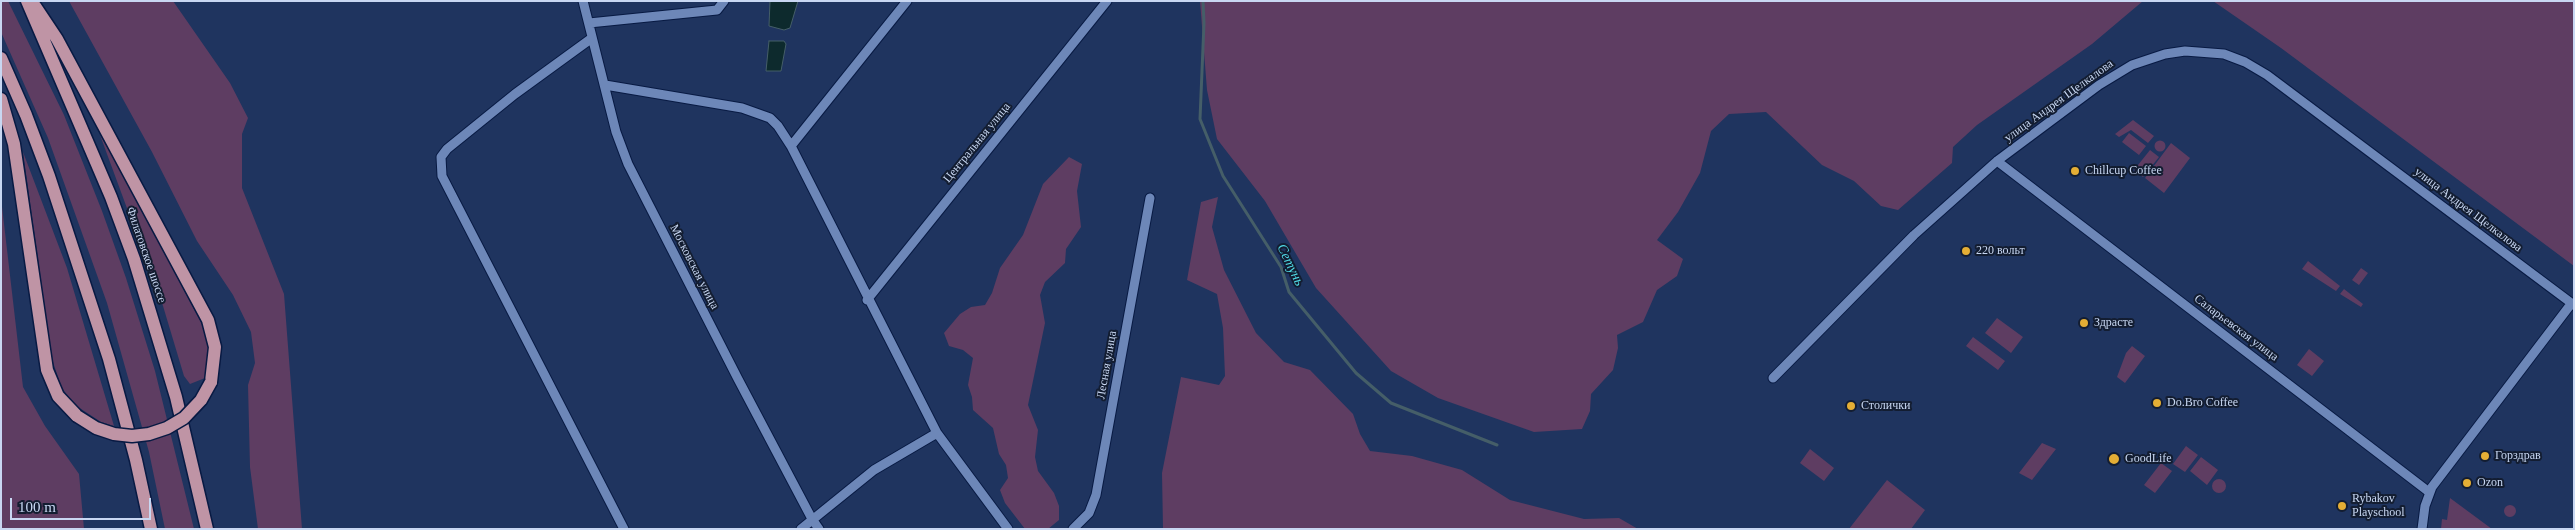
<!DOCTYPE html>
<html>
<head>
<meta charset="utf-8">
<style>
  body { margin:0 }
  #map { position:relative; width:2575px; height:530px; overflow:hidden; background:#1f345f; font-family:"Times New Roman",serif }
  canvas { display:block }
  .frame { position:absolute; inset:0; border:2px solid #c8d7f2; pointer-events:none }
  .scale { position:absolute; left:10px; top:498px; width:141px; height:22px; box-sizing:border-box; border:2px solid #c8d7f2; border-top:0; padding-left:6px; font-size:15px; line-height:18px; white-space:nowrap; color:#c8d7f2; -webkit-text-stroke:4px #131d31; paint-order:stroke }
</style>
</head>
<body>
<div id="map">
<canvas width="2575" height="530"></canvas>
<div class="frame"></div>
<div class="scale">100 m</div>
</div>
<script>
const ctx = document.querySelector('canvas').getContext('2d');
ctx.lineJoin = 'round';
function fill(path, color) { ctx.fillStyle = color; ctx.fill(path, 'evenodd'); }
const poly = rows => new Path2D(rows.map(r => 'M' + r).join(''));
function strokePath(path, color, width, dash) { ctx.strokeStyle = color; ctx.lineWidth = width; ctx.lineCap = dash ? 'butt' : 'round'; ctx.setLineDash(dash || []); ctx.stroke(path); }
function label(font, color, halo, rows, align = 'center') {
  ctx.font = font + ' "Times New Roman",serif'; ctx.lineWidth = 4; ctx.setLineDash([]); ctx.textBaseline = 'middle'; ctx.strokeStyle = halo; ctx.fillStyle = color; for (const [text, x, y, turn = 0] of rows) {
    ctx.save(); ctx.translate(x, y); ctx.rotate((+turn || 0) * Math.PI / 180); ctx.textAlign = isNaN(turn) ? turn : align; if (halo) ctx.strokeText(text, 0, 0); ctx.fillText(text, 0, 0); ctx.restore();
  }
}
fill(poly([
  [1,1,8,1,64,115,102,211,126,278,155,371,194,529,165,529,149,452,107,303,48,138,1,32],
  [69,1,173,1,230,83,248,118,242,134,242,188,284,294,302,529,258,529,250,467,248,385,255,363,251,332,233,295,197,241,152,152],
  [1200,1,2143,1,2092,44,1977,125,1953,147,1952,163,1898,210,1881,206,1854,181,1822,165,1766,112,1729,114,1711,131,1700,173,1678,212,1657,240,1683,259,1677,276,1657,290,1643,322,1617,335,1618,348,1613,370,1591,394,1590,411,1582,429,1534,432,1438,398,1391,371,1316,288,1265,201,1217,139,1207,90],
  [2213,1,2574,1,2574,266,2281,48],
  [2133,120,2154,136,2148,143,2131,130,2119,137,2115,134],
  [2129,133,2146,146,2139,155,2122,142],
  [100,135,128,183,206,332,210,356,205,378,190,384,184,376,163,306],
  '2154.5 146a5.5 5.5 0 1 1 11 0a5.5 5.5 0 1 1-11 0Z',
  [2171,143,2190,158,2164,193,2145,178],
  [2150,150,2159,157,2143,177,2134,170],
  [23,152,67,268,114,426,101,422,75,405,61,387,57,374,52,359],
  [1069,157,1082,164,1077,191,1081,227,1066,249,1065,263,1045,282,1040,295,1045,323,1028,405,1038,430,1035,457,1038,471,1054,493,1059,506,1059,520,1048,529,1025,529,1005,503,1000,490,1008,478,1006,465,999,454,993,428,973,410,972,397,968,385,973,358,963,350,949,346,944,333,960,314,971,307,985,305,992,293,1000,268,1023,235,1043,184],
  [1218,197,1212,227,1224,270,1256,333,1284,362,1310,370,1353,414,1360,434,1370,451,1412,456,1462,470,1510,500,1584,519,1619,518,1638,529,1163,529,1162,473,1181,377,1219,385,1225,376,1223,328,1217,294,1187,280,1201,202],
  [1,198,23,387,45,426,79,474,84,529,1,529],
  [2308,261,2340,286,2336,291,2302,269],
  [2361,268,2368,273,2359,285,2352,280],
  [2344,289,2363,304,2361,307,2340,294],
  [1997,318,2023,337,2011,353,1985,333],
  [1973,337,2005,361,1998,370,1966,346],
  [2132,346,2145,356,2125,383,2117,377,2126,353],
  [2309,349,2324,361,2312,376,2297,365],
  [2042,443,2056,449,2032,480,2019,473],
  [2186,446,2198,455,2185,472,2173,464],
  [1810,449,1834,468,1824,481,1800,463],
  [2201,457,2218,470,2207,485,2190,471],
  [2161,463,2172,471,2155,493,2144,485],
  '2212 486a7 7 0 1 1 14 0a7 7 0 1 1-14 0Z',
  [1887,480,1925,510,1911,529,1849,529],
  [2450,498,2492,529,2441,529,2442,519,2447,520],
  '2504 511a6 6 0 1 1 12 0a6 6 0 1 1-12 0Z'
]), '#5e3d62');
const water = poly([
  [770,1,798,1,790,28,784,30,769,26,770,1],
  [769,41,784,41,786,44,781,71,766,71,769,41]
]);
fill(water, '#0d2a2d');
strokePath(water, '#455e68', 1);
strokePath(poly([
  [1203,1,1204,23,1200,119,1223,176,1281,267,1289,292,1356,373,1391,403,1497,445]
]), '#455e68', 3);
const minor = poly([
  [583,1,616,132,628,164,738,379,812,519,819,529],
  [589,23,717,10,724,1],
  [592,38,515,94,447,149,441,157,442,176,624,529],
  [605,85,742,108,770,118,778,126,791,146,937,433,1008,529],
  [791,146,907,1],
  [1997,161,2429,492],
  [867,300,1107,1],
  [1773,378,1914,235,1997,161,2099,85,2132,65,2165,54,2185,51,2224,54,2245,62,2267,75,2574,305],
  [801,529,874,470,937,433],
  [1073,529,1089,513,1096,495,1150,198],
  [2422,529,2425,506,2432,487,2571,304]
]);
const major = poly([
  [27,1,111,197,134,259,176,397,207,529],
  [35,6,57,39,208,320,215,347,211,382],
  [1,58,26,115,49,176,109,359,136,460,151,529],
  [1,99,14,144,47,370,58,396,77,416]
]);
strokePath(minor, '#081a43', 11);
strokePath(major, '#081a43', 15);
strokePath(minor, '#6d87b8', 9);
strokePath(major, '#bf94a5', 12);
const majorBridge = poly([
  [77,416,96,428,114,434,132,436,149,434,167,428,184,418,201,400,211,382]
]);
strokePath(majorBridge, '#081a43', 15, []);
strokePath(majorBridge, '#bf94a5', 12);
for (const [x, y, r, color] of [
  [2075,171,5,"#e4ae35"],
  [1966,251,5,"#e4ae35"],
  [2084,323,5,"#e4ae35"],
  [2157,403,5,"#e4ae35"],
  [1851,406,5,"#e4ae35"],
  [2485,456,5,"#e4ae35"],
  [2114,459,6,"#e4ae35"],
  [2467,483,5,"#e4ae35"],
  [2342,506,5,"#e4ae35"]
]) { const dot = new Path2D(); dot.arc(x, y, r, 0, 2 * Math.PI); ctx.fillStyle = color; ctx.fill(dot); strokePath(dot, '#131d31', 2); }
label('12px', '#c8d7f2', '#131d31', [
  ["улица Андрея Щелкалова",2059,101,-36],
  ["Центральная улица",977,143,-51],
  ["улица Андрея Щелкалова",2468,210,37],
  ["Филатовское шоссе",146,255,71],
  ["Московская улица",694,267,63],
  ["Саларьевская улица",2236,328,37],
  ["Лесная улица",1107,365,-80]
]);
label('12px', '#c8d7f2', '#131d31', [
  ["Chillcup Coffee",2085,171],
  ["220 вольт",1976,251],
  ["Здрасте",2094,323],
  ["Do.Bro Coffee",2167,403],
  ["Столички",1861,406],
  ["Горздрав",2495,456],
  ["GoodLife",2125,459],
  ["Ozon",2477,483],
  ["Rybakov",2352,499],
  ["Playschool",2352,513]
], 'left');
label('italic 14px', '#4fd8e4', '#131d31', [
  ["Сетунь",1290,265,64]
]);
</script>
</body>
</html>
